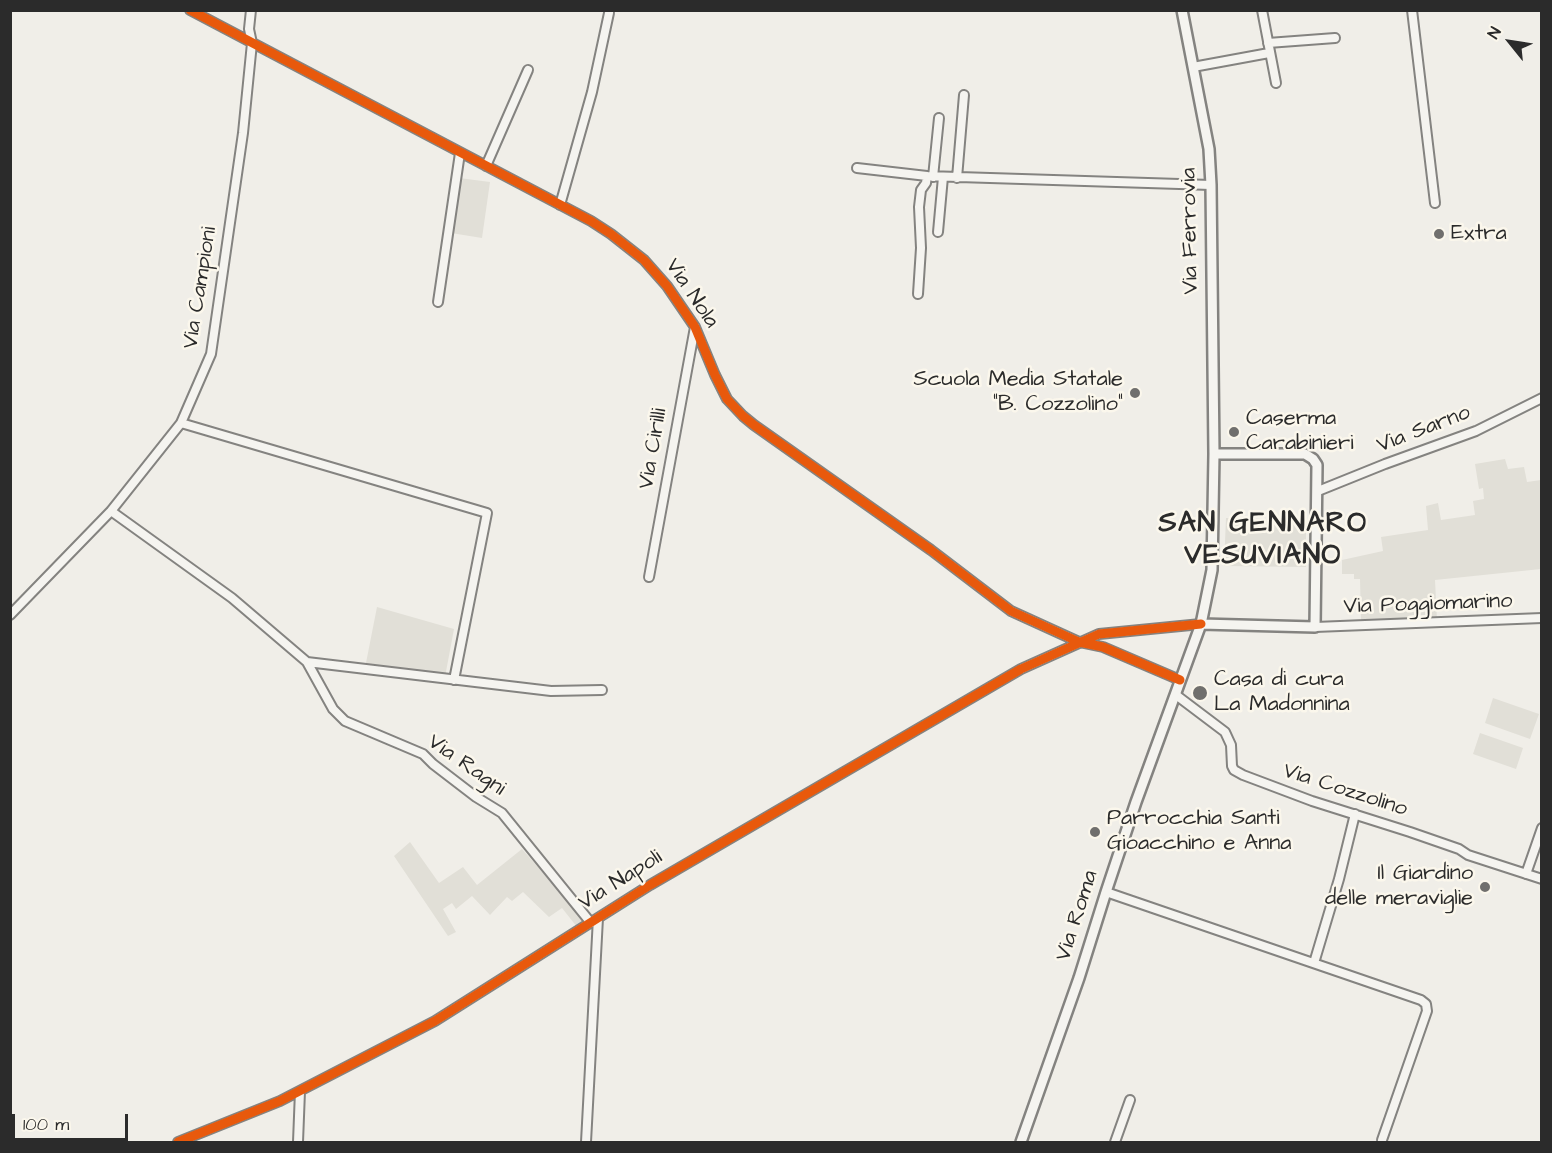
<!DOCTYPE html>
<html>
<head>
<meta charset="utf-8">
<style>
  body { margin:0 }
  #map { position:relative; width:1552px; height:1153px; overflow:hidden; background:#f0eee8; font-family:"Architects Daughter",sans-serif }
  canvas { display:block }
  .frame { position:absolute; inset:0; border:12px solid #2b2b2b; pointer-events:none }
  .north { position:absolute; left:1480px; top:12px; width:60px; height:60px; -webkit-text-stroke:4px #fbf7ec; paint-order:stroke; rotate:300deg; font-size:16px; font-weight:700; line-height:24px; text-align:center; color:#2b2b2b }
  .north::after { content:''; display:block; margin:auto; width:21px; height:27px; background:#2b2b2b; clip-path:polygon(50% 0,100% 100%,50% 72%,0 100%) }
  .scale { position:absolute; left:12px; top:1114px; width:116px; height:27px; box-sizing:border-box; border:3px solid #2b2b2b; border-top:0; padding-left:8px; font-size:18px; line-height:21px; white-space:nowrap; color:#2b2b2b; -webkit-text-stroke:4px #fbf7ec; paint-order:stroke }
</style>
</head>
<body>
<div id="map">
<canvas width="1552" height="1153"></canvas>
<div class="frame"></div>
<div class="north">N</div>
<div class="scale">100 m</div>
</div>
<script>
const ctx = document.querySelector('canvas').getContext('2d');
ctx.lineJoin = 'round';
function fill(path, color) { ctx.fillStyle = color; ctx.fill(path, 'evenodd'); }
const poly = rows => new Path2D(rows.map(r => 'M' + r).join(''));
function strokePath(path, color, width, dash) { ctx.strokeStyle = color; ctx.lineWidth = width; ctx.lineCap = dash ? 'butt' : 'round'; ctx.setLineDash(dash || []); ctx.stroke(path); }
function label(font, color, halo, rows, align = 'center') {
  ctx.font = font + ' "Architects Daughter",sans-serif'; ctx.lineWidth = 5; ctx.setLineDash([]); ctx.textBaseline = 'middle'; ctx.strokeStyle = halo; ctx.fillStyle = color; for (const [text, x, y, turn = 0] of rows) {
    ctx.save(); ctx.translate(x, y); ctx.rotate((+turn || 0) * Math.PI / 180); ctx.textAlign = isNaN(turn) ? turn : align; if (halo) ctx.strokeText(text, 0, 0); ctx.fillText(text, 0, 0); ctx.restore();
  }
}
fill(poly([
  [459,178,490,182,482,238,451,233],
  [1505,459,1508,469,1524,467,1527,482,1541,480,1541,569,1435,580,1437,620,1361,621,1360,579,1354,579,1354,574,1342,574,1342,560,1383,551,1381,537,1428,530,1426,506,1438,503,1441,520,1475,515,1473,501,1484,499,1483,488,1479,489,1475,464],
  [1226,518,1306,521,1306,567,1224,566],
  [377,607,454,629,445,677,365,668],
  [1493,698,1539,714,1530,739,1485,723],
  [1480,733,1523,748,1516,769,1473,754],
  [410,842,439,883,463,867,477,885,522,849,587,922,577,927,562,908,549,917,523,892,512,901,507,897,490,915,472,896,456,909,452,903,443,909,456,932,448,936,394,856]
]), '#e1dfd7');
const minor = poly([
  [190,10,591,221,611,234,644,260,667,286,695,327,715,375,727,399,743,416,754,425,931,550,1011,611,1079,642,1103,647,1180,680],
  [1262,10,1276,83],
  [1412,10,1435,203],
  [1268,43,1335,38],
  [1193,67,1269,53],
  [486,166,528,70],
  [857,168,927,176],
  [933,177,939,118],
  [957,178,964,95],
  [560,205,592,92,609,13],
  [938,232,943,177],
  [918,294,921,248,919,207,921,190,926,183,927,176,1211,185],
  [438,302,460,153],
  [181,423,487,513,454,680],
  [1318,491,1385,464,1476,431,1542,398],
  [111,511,232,598,307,662,551,691,602,690],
  [649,577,695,327],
  [10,615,111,511,181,423,211,354,243,133,252,43,249,29,251,10],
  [1315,627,1542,618],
  [307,662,333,709,345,721,423,754,433,764,476,797,502,813,591,923],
  [1176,695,1225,732,1231,745,1232,766,1234,770,1243,775,1312,801,1410,832,1459,849,1468,855,1542,879],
  [1526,874,1542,828],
  [1106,892,1421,1000,1426,1004,1427,1011,1382,1140],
  [1314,963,1339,879,1355,814],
  [178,1142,280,1101,435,1021,650,885,1021,669,1099,634,1201,624],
  [298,1142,300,1091],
  [586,1142,598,918],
  [1115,1142,1130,1100]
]);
const major = poly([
  [1201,624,1315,627,1317,465,1313,459,1305,454,1214,454],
  [1021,1142,1079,978,1106,892,1136,802,1201,624,1212,570,1214,454,1211,185,1209,149,1182,10]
]);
strokePath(minor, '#848380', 12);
strokePath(major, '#848380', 14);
strokePath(minor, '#f5f4f0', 8);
strokePath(major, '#f5f4f0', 9);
strokePath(poly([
  [190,10,591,221,611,234,644,260,667,286,695,327,715,375,727,399,743,416,754,425,931,550,1011,611,1079,642,1103,647,1180,680],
  [178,1142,280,1101,435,1021,650,885,1021,669,1099,634,1201,624]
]), '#e8590c', 9);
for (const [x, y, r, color] of [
  [1439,234,6,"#706f6d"],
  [1135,393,6,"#706f6d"],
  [1234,432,6,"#706f6d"],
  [1200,693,8,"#706f6d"],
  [1095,832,6,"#706f6d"],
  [1485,887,6,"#706f6d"]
]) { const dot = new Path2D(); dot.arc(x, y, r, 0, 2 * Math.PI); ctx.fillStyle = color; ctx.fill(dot); strokePath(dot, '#fbf7ec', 2); }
label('22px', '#2b2b2b', '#fbf7ec', [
  ["Via Ferrovia",1191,231,-91],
  ["Via Campioni",201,288,-81],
  ["Via Nola",691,294,56],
  ["Via Sarno",1424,430,-21],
  ["Via Cirilli",654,449,-80],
  ["Via Poggiomarino",1428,605,-2],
  ["Via Ragni",466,766,35],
  ["Via Cozzolino",1345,791,18],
  ["Via Napoli",621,881,-32],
  ["Via Roma",1078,916,-72]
]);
label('22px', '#2b2b2b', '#fbf7ec', [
  ["Extra",1451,234],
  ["Scuola Media Statale",1123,380,"right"],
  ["\"B. Cozzolino\"",1123,405,"right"],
  ["Caserma",1246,419],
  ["Carabinieri",1246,444],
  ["Casa di cura",1214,680],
  ["La Madonnina",1214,705],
  ["Parrocchia Santi",1107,819],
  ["Gioacchino e Anna",1107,844],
  ["Il Giardino",1473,874,"right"],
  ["delle meraviglie",1473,899,"right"]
], 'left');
ctx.letterSpacing = '1.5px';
label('bold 28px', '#2b2b2b', '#fbf7ec', [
  ["SAN GENNARO",1263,525],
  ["VESUVIANO",1263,557]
]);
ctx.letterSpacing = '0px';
</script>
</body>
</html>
